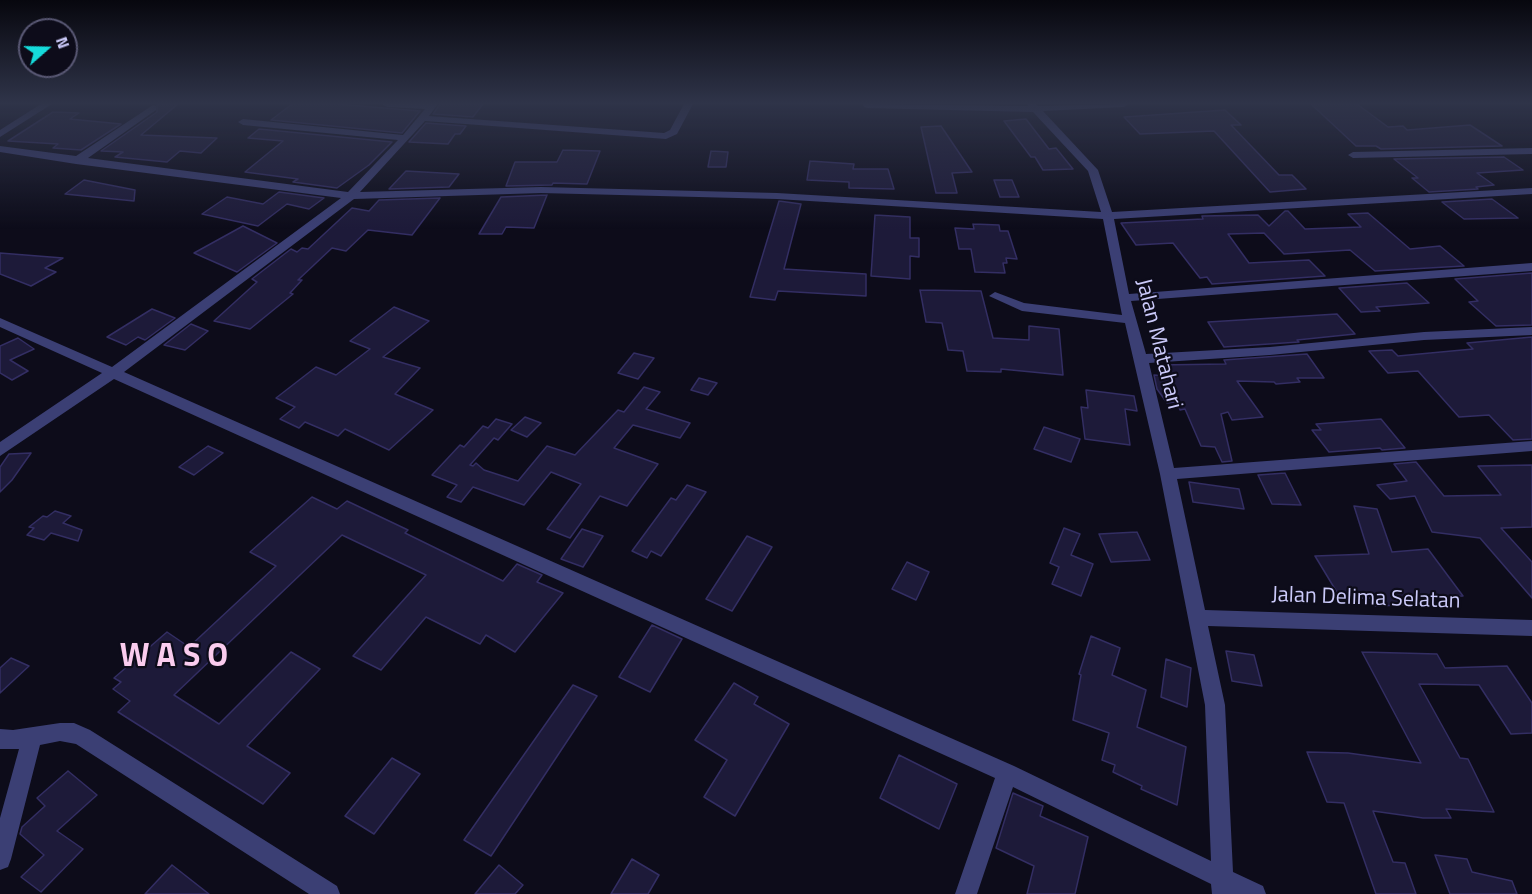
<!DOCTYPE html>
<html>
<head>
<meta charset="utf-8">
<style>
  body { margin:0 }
  #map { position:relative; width:1532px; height:894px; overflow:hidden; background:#0d0c1a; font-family:"Titillium Web",sans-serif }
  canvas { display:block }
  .north { position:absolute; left:18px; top:18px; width:60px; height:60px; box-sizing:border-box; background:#0d0c1a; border:2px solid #595874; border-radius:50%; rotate:70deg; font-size:16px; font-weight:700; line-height:24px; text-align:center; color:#cbcafa }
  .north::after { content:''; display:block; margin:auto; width:21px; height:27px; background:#15dbdb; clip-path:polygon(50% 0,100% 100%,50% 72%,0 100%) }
</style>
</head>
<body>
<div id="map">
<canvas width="1532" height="894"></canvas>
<div class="north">N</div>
</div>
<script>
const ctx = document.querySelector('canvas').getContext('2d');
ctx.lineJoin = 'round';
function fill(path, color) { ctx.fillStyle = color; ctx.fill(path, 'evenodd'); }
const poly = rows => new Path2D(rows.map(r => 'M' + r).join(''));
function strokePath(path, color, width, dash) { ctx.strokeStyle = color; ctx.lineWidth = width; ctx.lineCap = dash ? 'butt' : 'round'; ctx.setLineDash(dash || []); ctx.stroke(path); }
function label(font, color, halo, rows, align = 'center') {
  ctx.font = font + ' "Titillium Web",sans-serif'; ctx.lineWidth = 4.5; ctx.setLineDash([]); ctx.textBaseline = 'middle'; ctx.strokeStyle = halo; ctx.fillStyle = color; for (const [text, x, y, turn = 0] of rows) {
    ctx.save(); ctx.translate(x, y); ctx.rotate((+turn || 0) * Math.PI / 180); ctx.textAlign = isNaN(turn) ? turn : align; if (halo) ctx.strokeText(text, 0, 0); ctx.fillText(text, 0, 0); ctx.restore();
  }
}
const building = poly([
  [157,104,178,104,141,135,217,138,201,153,180,151,167,162,115,157,123,152,101,151,157,112,157,104],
  [292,104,337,104,420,111,402,133,271,120,292,104],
  [440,104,483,104,473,117,433,114,440,104],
  [1311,104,1357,104,1388,127,1403,126,1407,130,1470,125,1502,146,1381,149,1376,146,1356,146,1311,104],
  [1225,110,1241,125,1231,125,1279,175,1292,175,1306,189,1270,192,1214,131,1140,134,1124,117,1225,110],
  [53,112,79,113,70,119,121,124,81,150,53,148,58,144,8,141,53,112],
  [1026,119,1049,149,1056,148,1073,169,1043,170,1035,157,1031,157,1004,121,1026,119],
  [426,123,466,126,460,134,455,134,448,144,409,142,426,123],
  [941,126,972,172,952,173,957,193,936,193,921,127,941,126],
  [259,129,392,142,369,165,337,188,293,182,298,179,245,172,283,141,248,138,259,129],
  [563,150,600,151,587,184,553,183,552,185,506,186,515,162,557,162,563,150],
  [711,151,728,152,726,167,708,167,711,151],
  [1504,157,1523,170,1477,173,1494,185,1476,187,1478,189,1429,192,1412,178,1418,178,1394,159,1504,157],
  [810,161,854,164,853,169,888,169,894,189,849,188,849,182,807,180,810,161],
  [406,171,459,174,449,187,389,189,406,171],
  [84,180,135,190,134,201,65,194,84,180],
  [994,180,1012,180,1019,197,1000,197,994,180],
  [279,192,324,198,309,209,287,204,258,226,202,214,227,197,263,204,279,192],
  [547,195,534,228,506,227,502,234,479,234,501,197,547,195],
  [440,198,412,235,368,230,346,251,332,248,298,280,302,280,290,293,293,294,250,329,214,321,257,282,252,279,291,249,297,252,302,248,308,249,352,208,369,211,379,200,440,198],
  [1492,199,1518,218,1464,219,1442,202,1492,199],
  [779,201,801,204,784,269,866,274,866,296,778,291,775,300,750,297,779,201],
  [1285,211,1288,211,1305,229,1361,227,1348,214,1368,213,1410,249,1440,246,1464,266,1375,271,1350,250,1284,254,1264,233,1228,234,1249,263,1309,260,1325,276,1212,284,1207,277,1200,278,1173,243,1136,245,1121,223,1203,219,1202,216,1258,215,1269,226,1285,211],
  [875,215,910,217,910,238,919,238,919,257,910,256,910,279,871,276,875,215],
  [973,224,999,225,1000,231,1008,231,1017,259,1006,258,1007,263,1003,263,1005,273,975,272,971,249,959,249,955,228,974,229,973,224],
  [243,226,277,243,237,272,194,253,243,226],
  [0,253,63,258,45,268,56,272,31,286,0,274,0,253],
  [1532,273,1532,325,1496,326,1469,302,1478,301,1455,279,1532,273],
  [1407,283,1429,303,1376,307,1380,311,1361,312,1339,288,1407,283],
  [920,290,981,291,993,338,1029,340,1029,326,1059,329,1063,375,1001,369,1001,372,967,371,963,351,948,350,942,323,926,322,920,290],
  [394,307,429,321,383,357,420,368,395,394,433,410,389,450,345,429,338,436,305,422,299,428,280,419,295,407,276,398,316,367,336,375,370,349,350,341,394,307],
  [152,309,175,318,145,340,138,337,126,345,107,337,152,309],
  [1337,314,1355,334,1297,340,1299,342,1224,347,1208,322,1337,314],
  [191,324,208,331,185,350,164,345,191,324],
  [1532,337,1532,439,1513,440,1489,415,1459,417,1418,371,1388,373,1369,351,1392,350,1398,356,1473,349,1467,343,1532,337],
  [18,338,34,349,10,360,28,371,12,380,0,373,0,346,18,338],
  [634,353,654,358,638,379,618,373,634,353],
  [1307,354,1324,378,1297,378,1300,382,1276,384,1274,382,1237,381,1263,417,1232,420,1228,412,1221,414,1232,461,1222,462,1215,447,1201,446,1185,409,1180,410,1176,402,1167,403,1157,389,1154,375,1167,376,1158,365,1226,364,1224,360,1307,354],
  [699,378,717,383,708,395,691,390,699,378],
  [644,387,660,392,646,409,690,423,680,438,633,425,614,448,658,464,627,506,600,496,570,538,547,529,581,484,551,472,524,505,473,487,461,502,447,497,457,485,432,475,460,445,464,447,483,426,488,428,496,419,512,424,498,440,494,438,470,465,473,466,476,463,484,470,518,481,547,446,575,455,618,410,624,412,644,387],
  [1086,390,1134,396,1137,411,1125,409,1130,445,1085,439,1081,407,1088,408,1086,390],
  [525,417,541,423,527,437,511,430,525,417],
  [1381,419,1405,448,1382,450,1380,448,1329,452,1312,430,1321,430,1316,424,1381,419],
  [1044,427,1080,439,1071,462,1034,449,1044,427],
  [208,446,223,453,194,475,179,467,208,446],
  [31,453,12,480,0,492,0,467,9,454,31,453],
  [1416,462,1444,496,1501,495,1478,466,1532,465,1532,527,1501,528,1532,562,1532,598,1480,538,1432,532,1415,496,1390,499,1377,485,1407,481,1394,464,1416,462],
  [1285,473,1301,505,1272,504,1258,475,1285,473],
  [1189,482,1239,489,1244,509,1193,502,1189,482],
  [687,485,706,492,661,556,651,551,647,558,632,551,671,498,676,500,687,485],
  [312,497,337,509,347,501,408,530,405,533,503,581,517,564,542,575,537,582,563,593,515,652,486,635,480,644,426,617,381,670,353,656,426,575,342,535,174,695,219,724,291,652,320,669,247,746,290,773,263,804,118,712,130,701,113,689,121,682,114,678,167,632,189,647,276,566,250,552,312,497],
  [1354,506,1377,509,1392,552,1428,549,1463,596,1400,599,1403,605,1375,606,1371,598,1341,599,1315,556,1369,554,1354,506],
  [55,511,71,516,63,523,82,530,78,541,51,533,44,540,27,535,34,528,29,527,43,516,47,517,55,511],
  [1064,528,1080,534,1071,555,1093,564,1081,596,1052,584,1059,567,1050,563,1064,528],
  [582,529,603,536,583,567,561,559,582,529],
  [1137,532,1150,560,1111,562,1099,534,1137,532],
  [747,536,772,547,732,611,706,599,747,536],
  [907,562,929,572,916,600,892,589,907,562],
  [652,625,682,639,650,692,619,677,652,625],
  [1091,636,1120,648,1112,675,1146,690,1137,727,1186,747,1177,805,1141,789,1142,786,1113,772,1115,765,1102,760,1109,733,1073,720,1081,675,1079,674,1091,636],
  [1226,651,1254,655,1262,686,1232,681,1226,651],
  [1362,652,1437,654,1445,668,1507,666,1532,703,1532,733,1511,734,1479,685,1419,684,1460,758,1468,759,1494,812,1446,809,1451,818,1423,818,1373,811,1393,862,1405,863,1416,894,1376,894,1344,803,1327,802,1307,752,1348,753,1421,763,1362,652],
  [11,658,29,666,0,693,0,668,11,658],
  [1166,659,1191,668,1187,707,1161,697,1166,659],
  [734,683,758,697,754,704,789,724,735,816,704,797,727,760,695,740,734,683],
  [573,685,597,696,491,856,464,840,573,685],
  [899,755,957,784,939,829,880,798,899,755],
  [392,758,420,774,374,834,345,816,392,758],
  [68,771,97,795,57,831,83,849,41,892,21,877,44,855,20,834,22,827,45,806,37,798,68,771],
  [1013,793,1043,806,1040,816,1088,837,1075,894,1027,894,1034,866,996,848,1013,793],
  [1435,855,1467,859,1472,872,1512,881,1517,894,1450,894,1435,855],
  [632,859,659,875,648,894,611,894,632,859],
  [172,865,209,894,145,894,172,865],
  [499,865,523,885,515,894,475,894,499,865]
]);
fill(building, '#1d1a39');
strokePath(building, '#332e63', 1.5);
fill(poly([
  [41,104,52,104,0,137,0,130,41,104],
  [382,104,438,104,429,116,664,133,670,130,684,104,693,104,677,134,666,139,425,121,360,192,541,187,777,193,1101,212,1088,171,1033,112,867,108,864,107,863,104,1028,106,1027,104,1036,104,1038,106,1128,104,1124,107,1043,111,1098,170,1112,212,1532,188,1532,194,1114,219,1129,294,1532,263,1532,271,1131,301,1146,354,1270,347,1424,332,1532,327,1532,335,1424,340,1270,355,1149,363,1174,468,1532,441,1532,451,1177,479,1205,610,1532,620,1532,636,1208,626,1225,705,1233,872,1263,886,1266,894,1212,894,1211,884,1013,787,977,894,955,894,995,778,114,379,0,456,0,442,102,373,0,327,0,318,112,367,341,198,76,164,0,152,0,146,76,156,153,105,156,106,156,110,88,158,348,192,398,140,243,125,238,122,243,119,403,135,425,109,387,107,382,104],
  [541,193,777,199,1103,219,1122,315,1024,303,995,292,989,296,1022,311,1125,323,1160,474,1205,705,1211,861,1014,766,124,372,354,199,541,193],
  [1532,148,1532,154,1353,158,1348,155,1353,152,1532,148],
  [60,723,74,723,90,730,337,886,340,894,309,894,76,744,60,741,40,745,11,859,8,867,0,870,0,818,19,749,0,749,0,729,13,730,60,723]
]), '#3b3f74');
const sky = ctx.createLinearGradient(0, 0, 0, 229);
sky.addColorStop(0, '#07070e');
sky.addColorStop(0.45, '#2f3449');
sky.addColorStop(1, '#2f344900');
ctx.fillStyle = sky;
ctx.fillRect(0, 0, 1532, 229);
label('22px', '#cbcafa', '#0d0c1a', [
  ["Jalan Matahari",1158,344,76],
  ["Jalan Delima Selatan",1366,599,2]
]);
label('bold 32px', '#faccee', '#0d0c1a', [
  ["W A S O",174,658]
]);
</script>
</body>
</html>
